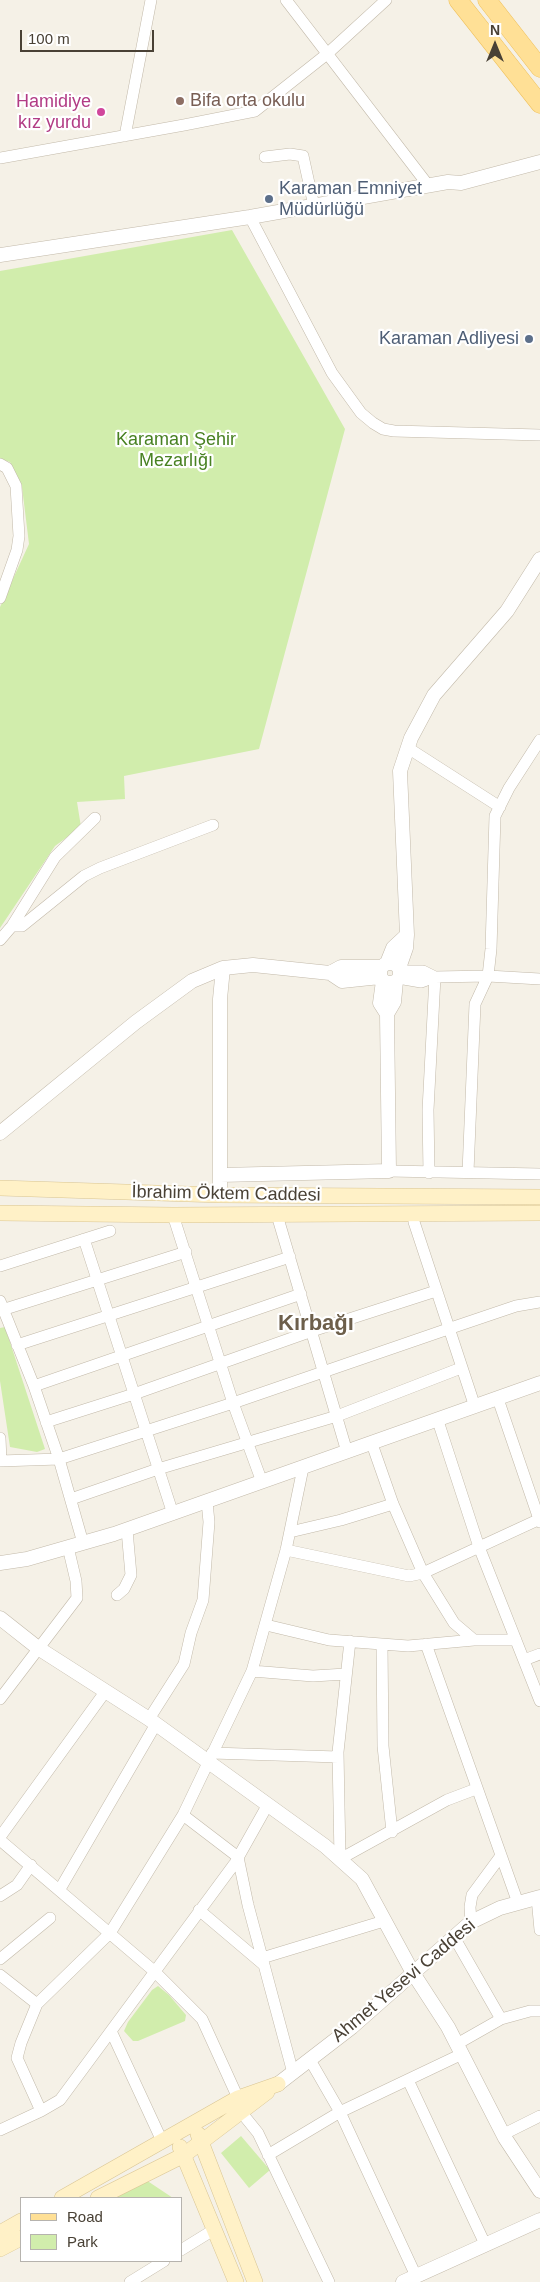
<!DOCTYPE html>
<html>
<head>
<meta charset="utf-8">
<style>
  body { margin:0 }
  #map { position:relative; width:540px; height:2282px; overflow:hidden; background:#f5f1e7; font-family:Helvetica,sans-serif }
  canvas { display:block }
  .legend { position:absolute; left:20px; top:2197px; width:162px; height:65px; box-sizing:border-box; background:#fff; border:1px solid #b6b3ae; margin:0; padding:6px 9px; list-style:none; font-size:15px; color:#494135 }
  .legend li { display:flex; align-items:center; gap:10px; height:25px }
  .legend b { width:25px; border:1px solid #b6b3ae }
  .north { position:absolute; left:470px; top:20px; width:50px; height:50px; -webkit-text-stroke:4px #fff; paint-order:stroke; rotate:0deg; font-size:14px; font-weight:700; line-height:20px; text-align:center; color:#494135 }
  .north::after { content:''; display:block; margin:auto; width:18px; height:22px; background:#494135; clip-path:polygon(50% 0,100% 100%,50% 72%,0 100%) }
  .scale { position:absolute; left:20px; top:30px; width:134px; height:22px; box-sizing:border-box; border:2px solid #494135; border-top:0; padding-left:6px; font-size:15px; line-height:18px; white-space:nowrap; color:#494135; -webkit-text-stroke:4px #fff; paint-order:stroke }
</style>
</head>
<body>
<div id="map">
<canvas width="540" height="2282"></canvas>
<ul class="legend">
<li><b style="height:6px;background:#ffe096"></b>Road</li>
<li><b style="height:14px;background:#d1edac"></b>Park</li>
</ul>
<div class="north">N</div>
<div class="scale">100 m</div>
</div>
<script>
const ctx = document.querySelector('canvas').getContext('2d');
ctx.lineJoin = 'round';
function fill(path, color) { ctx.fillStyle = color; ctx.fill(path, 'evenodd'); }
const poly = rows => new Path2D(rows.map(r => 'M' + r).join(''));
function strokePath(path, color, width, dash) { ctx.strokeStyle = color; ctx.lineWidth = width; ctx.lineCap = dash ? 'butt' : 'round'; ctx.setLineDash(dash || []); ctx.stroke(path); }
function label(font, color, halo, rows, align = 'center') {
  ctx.font = font + ' Helvetica,sans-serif'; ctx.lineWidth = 4.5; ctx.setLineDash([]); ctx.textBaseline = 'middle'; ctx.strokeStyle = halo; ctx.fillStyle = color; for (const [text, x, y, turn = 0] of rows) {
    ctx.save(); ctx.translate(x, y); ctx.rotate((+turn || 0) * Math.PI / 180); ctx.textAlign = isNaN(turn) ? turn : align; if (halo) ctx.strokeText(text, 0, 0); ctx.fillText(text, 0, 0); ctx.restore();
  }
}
fill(poly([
  [232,230,345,429,259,749,124,776,125,799,77,802,81,827,55,846,0,928,0,607,29,544,22,487,10,462,0,459,0,271],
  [5,1327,45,1449,37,1452,10,1447,0,1381,0,1328],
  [158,1986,169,1995,186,2015,185,2021,138,2041,133,2041,124,2031,128,2022,152,1990],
  [241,2136,270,2170,249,2188,221,2153],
  [146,2180,173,2198,114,2198]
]), '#d1edac');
const minor = poly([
  [286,0,428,185],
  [125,136,151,0],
  [265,157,290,154,303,156,314,206],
  [0,158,184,125,255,111,327,54,386,0],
  [250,217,332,373,361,413,373,423,383,429,394,431,540,435],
  [0,464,7,468,16,486,19,536,17,550,0,598],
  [408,748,500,807],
  [12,926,22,926,84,876,100,868,213,825],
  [0,940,12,926,55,857,95,818],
  [400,971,423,971,435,977],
  [398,978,421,982,435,977,488,976,540,979],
  [389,1171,540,1174],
  [468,1172,475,1004,488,976,491,949,495,816,509,788,540,740],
  [429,1173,428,1110,435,977],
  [173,1215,233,1403,262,1482],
  [277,1215,347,1452],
  [414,1222,475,1407],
  [84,1239,173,1514],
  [0,1266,110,1231],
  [0,1301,34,1386,59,1459,83,1543],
  [2,1310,186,1252],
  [17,1345,290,1257],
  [34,1386,301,1294],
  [498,1399,540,1522],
  [438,1421,479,1547,540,1701],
  [46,1422,134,1394,312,1331,436,1291],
  [0,1438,1,1461],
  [372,1444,393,1504,423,1573,454,1623,474,1640],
  [0,1461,59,1459,233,1403,448,1329,516,1306,540,1302],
  [71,1499,158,1469,337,1416,461,1368],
  [290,1532,341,1520,393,1504],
  [286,1550,409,1576,423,1573,540,1519],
  [117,1595,124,1589,131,1575,127,1530],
  [266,1625,329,1640,408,1646,474,1640,516,1640],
  [350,1641,338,1752,340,1859,447,1800,476,1789],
  [382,1644,383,1746,392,1832],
  [426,1644,518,1903],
  [524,1660,540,1654],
  [252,1671,313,1676,346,1674],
  [0,1699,77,1598,76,1581,68,1547],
  [149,1719,184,1664,191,1633,203,1600,209,1522,207,1502],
  [212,1753,338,1757],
  [183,1815,238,1857,248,1905,293,2073],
  [0,1837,105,1692],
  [0,1840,154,1971,202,2019,238,2098,241,2112,258,2133,329,2282],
  [60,1889,156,1724],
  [0,1896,17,1885,31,1865],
  [537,1898,540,1930],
  [199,1910,264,1965],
  [471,1922,470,1907,472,1895,500,1857],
  [454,1937,501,2019],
  [262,1958,384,1921],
  [0,1959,50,1918],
  [0,1975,37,2004,21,2043,17,2058,41,2111],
  [37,2004,110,1933,183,1815,252,1671,286,1550,303,1468],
  [111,2031,162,2141],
  [457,2044,501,2019,530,2011,540,2011],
  [310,2060,340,2112,416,2276],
  [408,2080,485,2244],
  [0,2130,41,2111,60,2100,235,1863,267,1806],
  [504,2134,540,2116],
  [268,2155,340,2112,462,2054],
  [181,2250,215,2229],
  [130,2282,164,2261]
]);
const tertiary = poly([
  [0,255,250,217,448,182,461,183,540,162],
  '380 973a10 10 0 1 1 20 0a10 10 0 1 1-20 0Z',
  [387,963,393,948,407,935],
  [399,968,406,948,407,935,400,771,411,738,434,695,507,611,540,559],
  [330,973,341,967,380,967],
  [387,1014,394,1002,396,981],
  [0,1133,136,1022,192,981,223,968,253,965,330,973,342,981,380,977],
  [220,1175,220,999,223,968],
  [220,1195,220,1175,389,1171,387,1014,380,1003,383,981],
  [0,1563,27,1559,114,1534,540,1383],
  [0,1618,38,1648,149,1719,325,1846,362,1879,413,1973,448,2027,505,2138,540,2191],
  [278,2084,352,2027,471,1922,500,1908,540,1897],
  [403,2282,540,2220]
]);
const secondary = poly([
  [0,1188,220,1195,540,1197],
  [0,1213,173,1215,540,1213],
  [198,2134,255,2282],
  [180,2147,236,2282],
  [62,2198,238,2098,278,2084],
  [98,2198,184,2155,267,2092],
  [0,2233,21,2221],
  [0,2249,21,2238]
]);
const primary = poly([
  [458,0,540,104],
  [487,0,540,68]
]);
strokePath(minor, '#c2b9a9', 12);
strokePath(tertiary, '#c2b9a9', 15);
strokePath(secondary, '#d9c593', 16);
strokePath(primary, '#efc05b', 19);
strokePath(minor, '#fff', 11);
strokePath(tertiary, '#fff', 14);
strokePath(secondary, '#fff1c7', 15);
strokePath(primary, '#ffe096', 18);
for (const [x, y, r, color] of [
  [180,101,5,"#8d6e63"],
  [101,112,5,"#d1479c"],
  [269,199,5,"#5c6f8a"],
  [529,339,5,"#5c6f8a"]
]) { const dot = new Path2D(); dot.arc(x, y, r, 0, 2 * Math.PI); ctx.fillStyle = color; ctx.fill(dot); strokePath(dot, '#fff', 2); }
label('18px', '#785e54', '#fff', [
  ["Bifa orta okulu",190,101]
], 'left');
label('18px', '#b23c85', '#fff', [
  ["Hamidiye",91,102],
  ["kız yurdu",91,123]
], 'right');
label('18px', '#4e5e75', '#fff', [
  ["Karaman Emniyet",279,189],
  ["Müdürlüğü",279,210],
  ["Karaman Adliyesi",519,339,"right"]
], 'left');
label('18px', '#488122', '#fff', [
  ["Karaman Şehir",176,440],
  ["Mezarlığı",176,461]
]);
label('18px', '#494135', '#fff', [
  ["İbrahim Öktem Caddesi",226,1194,1],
  ["Ahmet Yesevi Caddesi",404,1981,-40]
]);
label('bold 22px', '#6d5f4b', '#fff', [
  ["Kırbağı",316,1324]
]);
</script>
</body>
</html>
